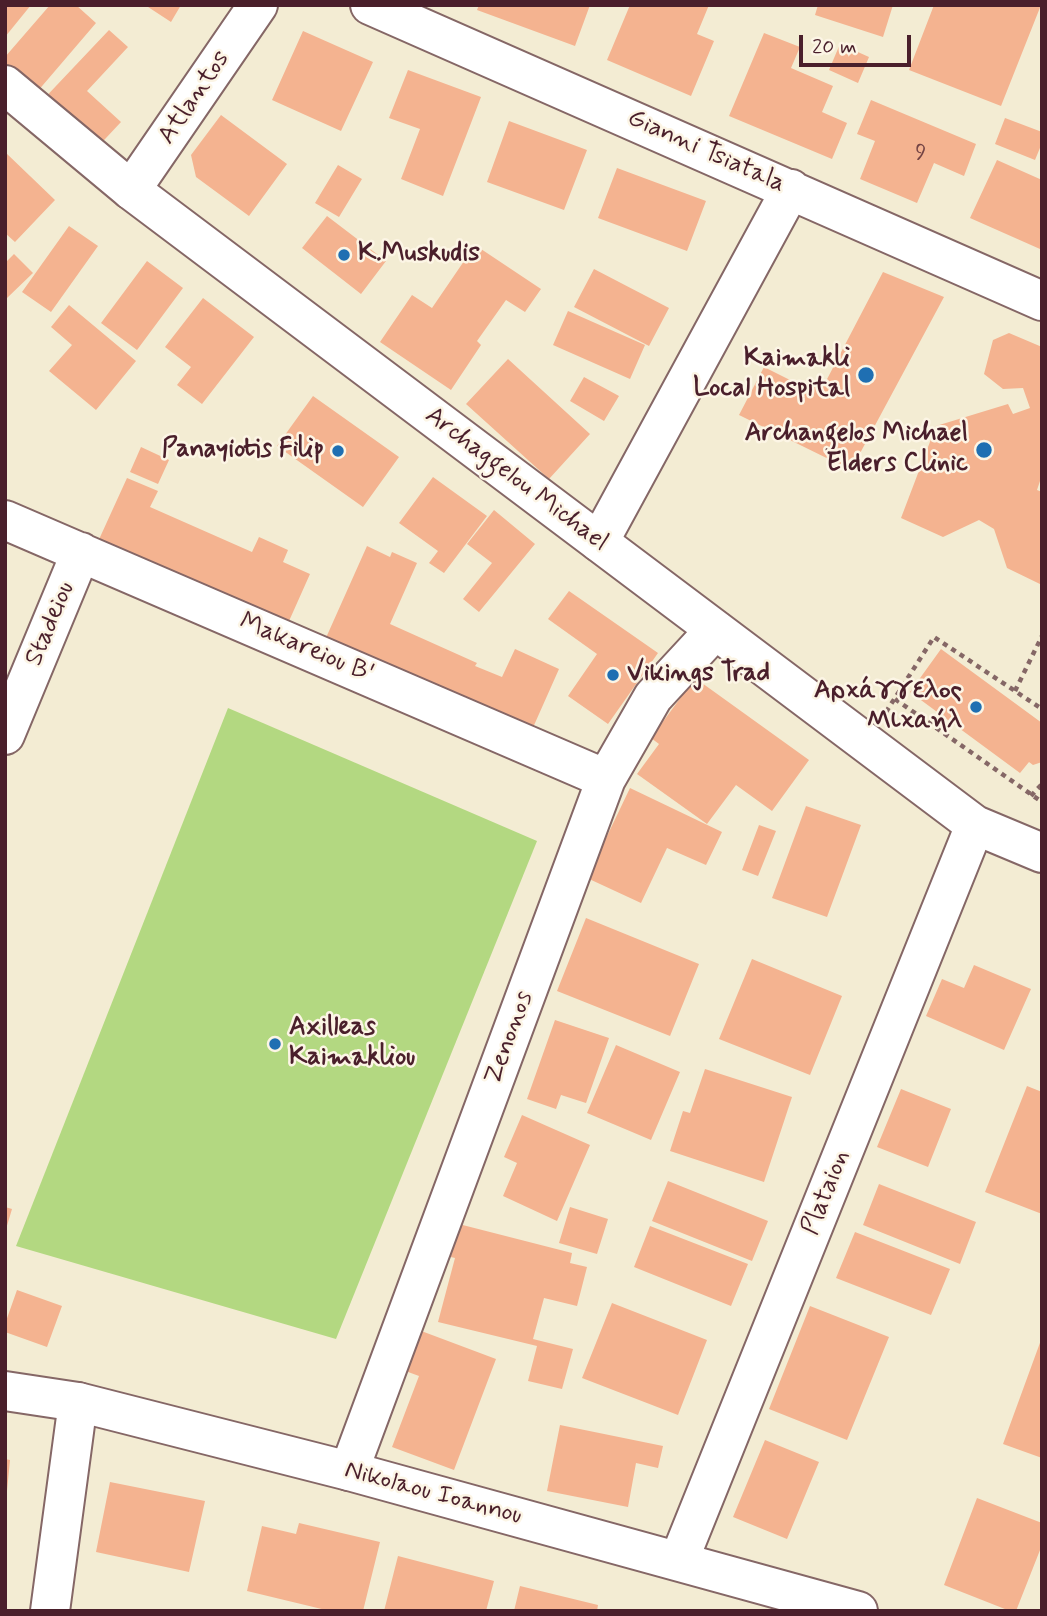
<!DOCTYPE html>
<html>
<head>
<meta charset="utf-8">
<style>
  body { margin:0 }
  #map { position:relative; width:1047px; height:1616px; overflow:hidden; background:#f3ecd3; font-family:Mynerve,sans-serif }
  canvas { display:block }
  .frame { position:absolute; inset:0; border:7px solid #4a1f2b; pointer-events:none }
  .scale { position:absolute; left:799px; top:35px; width:112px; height:32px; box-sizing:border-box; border:4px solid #4a1f2b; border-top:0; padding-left:9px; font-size:21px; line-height:24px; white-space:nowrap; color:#4a1f2b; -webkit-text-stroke:5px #fcf5e5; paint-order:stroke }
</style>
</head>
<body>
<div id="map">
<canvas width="1047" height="1616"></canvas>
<div class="frame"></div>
<div class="scale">20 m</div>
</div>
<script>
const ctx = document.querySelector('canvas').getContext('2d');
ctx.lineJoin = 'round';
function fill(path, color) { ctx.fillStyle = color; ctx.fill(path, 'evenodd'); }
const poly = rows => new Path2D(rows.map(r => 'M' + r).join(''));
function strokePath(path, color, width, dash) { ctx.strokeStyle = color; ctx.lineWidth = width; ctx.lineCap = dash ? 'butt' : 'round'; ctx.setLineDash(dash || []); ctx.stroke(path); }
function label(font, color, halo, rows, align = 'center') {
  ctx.font = font + ' Mynerve,sans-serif'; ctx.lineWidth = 5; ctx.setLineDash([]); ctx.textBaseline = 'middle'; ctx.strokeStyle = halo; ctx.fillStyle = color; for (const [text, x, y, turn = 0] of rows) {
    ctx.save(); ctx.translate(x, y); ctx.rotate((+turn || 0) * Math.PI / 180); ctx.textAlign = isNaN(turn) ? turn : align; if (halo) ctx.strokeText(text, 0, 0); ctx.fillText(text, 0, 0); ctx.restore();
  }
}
fill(poly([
  [228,708,537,841,336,1339,16,1246]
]), '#b3d881');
fill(poly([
  [5,5,31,5,5,37],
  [50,5,76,5,96,23,31,99,5,77,5,57],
  [145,5,181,5,171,22],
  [479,5,590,5,575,46,477,10],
  [630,5,709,5,697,34,714,41,691,96,607,60],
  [818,5,893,5,883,37,815,15],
  [934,5,1041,5,1001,106,909,70],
  [109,30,128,47,87,91,121,122,91,154,38,105],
  [303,31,373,62,341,131,272,100],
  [764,33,800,47,791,68,833,86,822,112,847,123,832,159,729,116],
  [840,44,869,57,858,83,829,70],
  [408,70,481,97,443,196,401,179,420,129,389,118],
  [871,100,976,144,964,176,934,163,917,203,860,179,875,141,857,134],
  [221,115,287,164,249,216,196,177,191,155],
  [1005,118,1042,132,1042,143,1035,160,995,144],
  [509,121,587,150,564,210,487,182],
  [5,152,55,200,15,242,5,233],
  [997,160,1042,180,1042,245,1040,249,970,218],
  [338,165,362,179,339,217,315,203],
  [617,168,706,201,687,251,598,218],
  [327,216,386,261,361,294,302,248],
  [69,226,98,246,51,312,22,292],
  [475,245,541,289,525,312,506,300,477,341,481,345,451,390,380,342,412,295,432,308],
  [14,254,33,273,7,298,5,263],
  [147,261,183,288,137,350,101,323],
  [594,269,669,308,649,346,574,307],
  [883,272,944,297,851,470,739,415,764,367,806,388,825,383],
  [203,298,254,337,202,404,177,385,191,367,165,347],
  [69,305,136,361,96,410,49,371,72,345,51,327],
  [568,311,645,345,630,379,553,345],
  [1009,333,1042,347,1042,475,1037,490,1042,492,1042,585,1007,568,994,529,979,520,943,537,901,518,936,426,1008,404,1013,414,1030,408,1023,388,1003,389,984,374,993,340],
  [508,359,590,434,549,479,466,404],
  [584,377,619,396,604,421,570,401],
  [313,396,399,457,363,507,277,446],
  [141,447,169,460,158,484,130,472],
  [433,477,487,516,444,573,429,563,438,551,399,523],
  [127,478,158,491,150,507,252,552,259,537,288,550,283,562,310,574,285,630,96,546],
  [494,510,535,544,479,612,463,599,492,563,467,544],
  [367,546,390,557,392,552,417,563,390,624,477,663,475,666,502,677,515,649,559,669,531,732,325,640],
  [569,591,658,653,608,724,568,696,597,654,548,619],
  [941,649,1042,723,1042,762,1033,765,1029,762,1020,773,910,692],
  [695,678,809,760,772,811,736,785,707,824,637,774,659,744,651,738],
  [630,788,722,832,706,865,667,848,641,903,587,878],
  [806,806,861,825,827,917,772,898],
  [759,825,776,831,758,876,742,870],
  [586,918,699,964,670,1036,557,991],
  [752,959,842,996,810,1075,719,1039],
  [974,965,1031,989,1004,1050,926,1016,942,979,964,988],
  [555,1020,609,1038,586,1103,561,1095,556,1109,527,1099],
  [616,1045,680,1072,651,1140,587,1113],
  [705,1069,792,1097,764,1182,670,1151,683,1111,690,1113],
  [1027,1086,1042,1092,1042,1214,985,1192],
  [901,1089,951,1109,928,1167,877,1147],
  [522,1115,590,1145,557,1221,503,1196,517,1163,504,1157],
  [668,1181,768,1221,752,1261,652,1221],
  [879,1184,976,1222,960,1264,863,1225],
  [5,1207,12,1209,6,1229,5,1229],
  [570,1207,608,1219,597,1254,559,1243],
  [447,1221,572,1253,570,1263,587,1267,577,1306,544,1298,533,1339,573,1349,562,1389,528,1381,537,1346,438,1322,455,1258,438,1254],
  [650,1226,748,1264,731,1306,634,1267],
  [855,1232,950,1269,931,1315,836,1278],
  [17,1290,62,1306,47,1347,5,1332,5,1324],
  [612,1303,707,1340,678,1415,582,1378],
  [810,1306,889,1337,847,1440,769,1409],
  [416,1329,496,1359,454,1470,392,1447,419,1376,400,1369],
  [1041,1340,1042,1340,1042,1458,1003,1444],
  [560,1425,663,1446,658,1468,636,1463,628,1507,547,1491],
  [765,1440,819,1462,787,1539,733,1517],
  [5,1459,10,1460,7,1491,5,1491],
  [110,1482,205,1501,189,1572,96,1552],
  [977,1498,1042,1523,1042,1545,1016,1611,1010,1611,944,1585],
  [299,1523,380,1542,363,1611,330,1611,247,1591,262,1526,296,1534],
  [398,1556,494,1581,486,1611,384,1611],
  [520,1586,598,1605,597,1611,514,1611]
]), '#f4b390');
const minor = poly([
  [370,5,1042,301],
  [131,190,258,5],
  [5,520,606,779],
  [599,542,791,189],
  [5,735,81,552],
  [349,1471,606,779,653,697,715,630],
  [679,1560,975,825],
  [50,1611,78,1402]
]);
const tertiary = poly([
  [5,85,131,190,975,825,1042,853],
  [5,1391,78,1402,349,1471,858,1611]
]);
strokePath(minor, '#856766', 42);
strokePath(tertiary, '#856766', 42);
strokePath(poly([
  [1015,691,1042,636],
  [895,699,1042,802],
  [886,712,934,637,1042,709],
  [1031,796,1042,784]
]), '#856766', 4.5, [5, 5]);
strokePath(minor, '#fff', 38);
strokePath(tertiary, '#fff', 38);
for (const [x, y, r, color] of [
  [344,255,7,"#1f6fb2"],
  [866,375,9,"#1f6fb2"],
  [984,450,9,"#1f6fb2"],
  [338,451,7,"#1f6fb2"],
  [613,675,7,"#1f6fb2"],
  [976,707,7,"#1f6fb2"],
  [275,1044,7,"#1f6fb2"]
]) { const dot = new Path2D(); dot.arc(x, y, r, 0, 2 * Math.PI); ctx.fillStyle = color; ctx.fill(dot); strokePath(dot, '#fcf5e5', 2.5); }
label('23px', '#744444', null, [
  ["9",921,154]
]);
label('26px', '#4a1f2b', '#fcf5e5', [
  ["Atlantos",195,98,-56],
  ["Gianni Tsiatala",706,152,24],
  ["Archaggelou Michael",516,480,37],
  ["Stadeiou",51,624,-67],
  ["Makareiou B'",306,649,23],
  ["Zenonos",510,1038,-70],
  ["Plataion",827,1193,-68],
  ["Nikolaou Ioannou",433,1494,15]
]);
label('bold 26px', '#4a1f2b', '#fcf5e5', [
  ["K.Muskudis",358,255,"left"],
  ["Kaimakli",850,360],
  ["Local Hospital",850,390],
  ["Archangelos Michael",968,435],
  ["Elders Clinic",968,465],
  ["Panayiotis Filip",324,451],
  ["Vikings Trad",627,675,"left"],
  ["Αρχάγγελος",962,692],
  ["Μιχαήλ",962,722],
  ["Axilleas",289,1029,"left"],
  ["Kaimakliou",289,1059,"left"]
], 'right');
</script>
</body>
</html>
